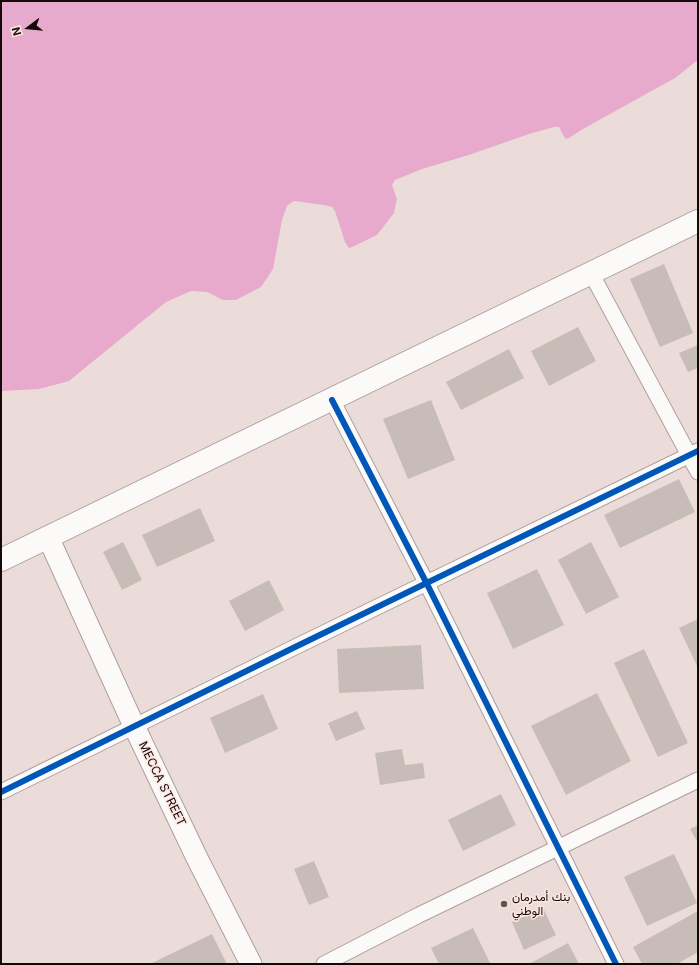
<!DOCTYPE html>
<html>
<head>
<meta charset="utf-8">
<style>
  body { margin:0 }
  #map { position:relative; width:699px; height:965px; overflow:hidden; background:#ecdcd9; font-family:Inter,sans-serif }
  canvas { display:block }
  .frame { position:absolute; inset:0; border:2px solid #130a08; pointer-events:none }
  .north { position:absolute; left:8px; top:8px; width:40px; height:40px; -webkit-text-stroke:3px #fde6e1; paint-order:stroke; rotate:254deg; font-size:11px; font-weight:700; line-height:16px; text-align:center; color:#130a08 }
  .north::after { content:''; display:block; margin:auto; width:14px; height:18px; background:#130a08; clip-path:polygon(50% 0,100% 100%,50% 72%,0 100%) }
</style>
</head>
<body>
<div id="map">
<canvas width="699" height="965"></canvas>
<div class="frame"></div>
<div class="north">N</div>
</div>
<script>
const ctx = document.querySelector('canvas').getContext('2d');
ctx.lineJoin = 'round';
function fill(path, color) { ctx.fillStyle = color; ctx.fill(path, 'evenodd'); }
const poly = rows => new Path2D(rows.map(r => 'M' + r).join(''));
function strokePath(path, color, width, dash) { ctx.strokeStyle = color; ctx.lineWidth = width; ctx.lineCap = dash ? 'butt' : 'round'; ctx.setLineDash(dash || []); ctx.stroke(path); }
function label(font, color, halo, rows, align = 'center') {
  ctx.font = font + ' Inter,Vazirmatn,sans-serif'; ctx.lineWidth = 3; ctx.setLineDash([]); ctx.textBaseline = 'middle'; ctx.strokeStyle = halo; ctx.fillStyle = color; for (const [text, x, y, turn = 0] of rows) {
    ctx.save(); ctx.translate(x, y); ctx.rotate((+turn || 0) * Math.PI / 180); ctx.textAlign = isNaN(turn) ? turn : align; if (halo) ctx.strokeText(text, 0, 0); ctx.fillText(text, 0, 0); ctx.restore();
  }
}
fill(poly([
  [1,1,698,1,698,60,675,78,583,129,569,138,566,139,563,135,559,127,554,127,529,134,469,155,422,169,395,180,392,185,397,199,394,213,377,235,350,248,348,247,345,242,335,211,332,207,324,205,294,201,287,206,282,220,273,269,261,287,236,300,223,300,207,292,191,291,166,302,69,381,39,389,1,391]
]), '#e8aacc');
fill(poly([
  [664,264,693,333,660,347,630,279],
  [578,327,596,361,549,386,531,351],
  [698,345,698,368,688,372,679,353],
  [509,349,524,378,461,410,446,382],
  [431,400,455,460,408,479,383,419],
  [679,479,695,512,620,548,604,515],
  [200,508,215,541,157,567,142,535],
  [123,542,142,580,122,590,103,552],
  [591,542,619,597,586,614,558,560],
  [537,569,564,625,513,649,487,593],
  [269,580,284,610,245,631,229,601],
  [698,619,698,668,679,628],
  [421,645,424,689,339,693,337,649],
  [644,649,688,743,658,757,614,663],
  [597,693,631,761,566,795,531,726],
  [263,694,278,729,225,753,210,718],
  [357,711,365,729,336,741,328,723],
  [402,749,405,765,423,763,425,778,380,785,375,753],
  [501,794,516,825,463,851,448,820],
  [698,825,698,843,690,829],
  [674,854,697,903,647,926,624,877],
  [314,861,329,897,309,905,294,869],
  [543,908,556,935,524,950,512,922],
  [698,911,698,952,677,964,642,964,633,947],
  [473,928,490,963,488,964,439,964,431,948],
  [212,934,227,964,150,964],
  [568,943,579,964,529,964]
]), '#c7bcb7');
const minor = poly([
  [591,273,698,472],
  [332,400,427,584,616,964],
  [1,792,291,649,698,451],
  [324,964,419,915,698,780]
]);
const secondary = poly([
  [48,537,134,726,197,858,251,964]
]);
const primary = poly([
  [1,560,698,221]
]);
strokePath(minor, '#aca09e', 17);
strokePath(secondary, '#aca09e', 23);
strokePath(primary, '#aca09e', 24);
strokePath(minor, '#fcfaf9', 15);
strokePath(secondary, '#fcfaf9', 21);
strokePath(primary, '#fcfaf9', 22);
strokePath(poly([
  [332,400,427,584,616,964],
  [1,792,291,649,698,451]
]), '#0057b8', 6);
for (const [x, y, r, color] of [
  [504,904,4,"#5f5451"]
]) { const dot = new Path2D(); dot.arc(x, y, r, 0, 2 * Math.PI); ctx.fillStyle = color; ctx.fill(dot); strokePath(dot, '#fde6e1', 1.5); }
label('12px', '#130a08', '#fde6e1', [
  ["MECCA STREET",162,784,64]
]);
label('12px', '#130a08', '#fde6e1', [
  ["بنك أمدرمان",512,897],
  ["الوطني",512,911]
], 'left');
</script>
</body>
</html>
